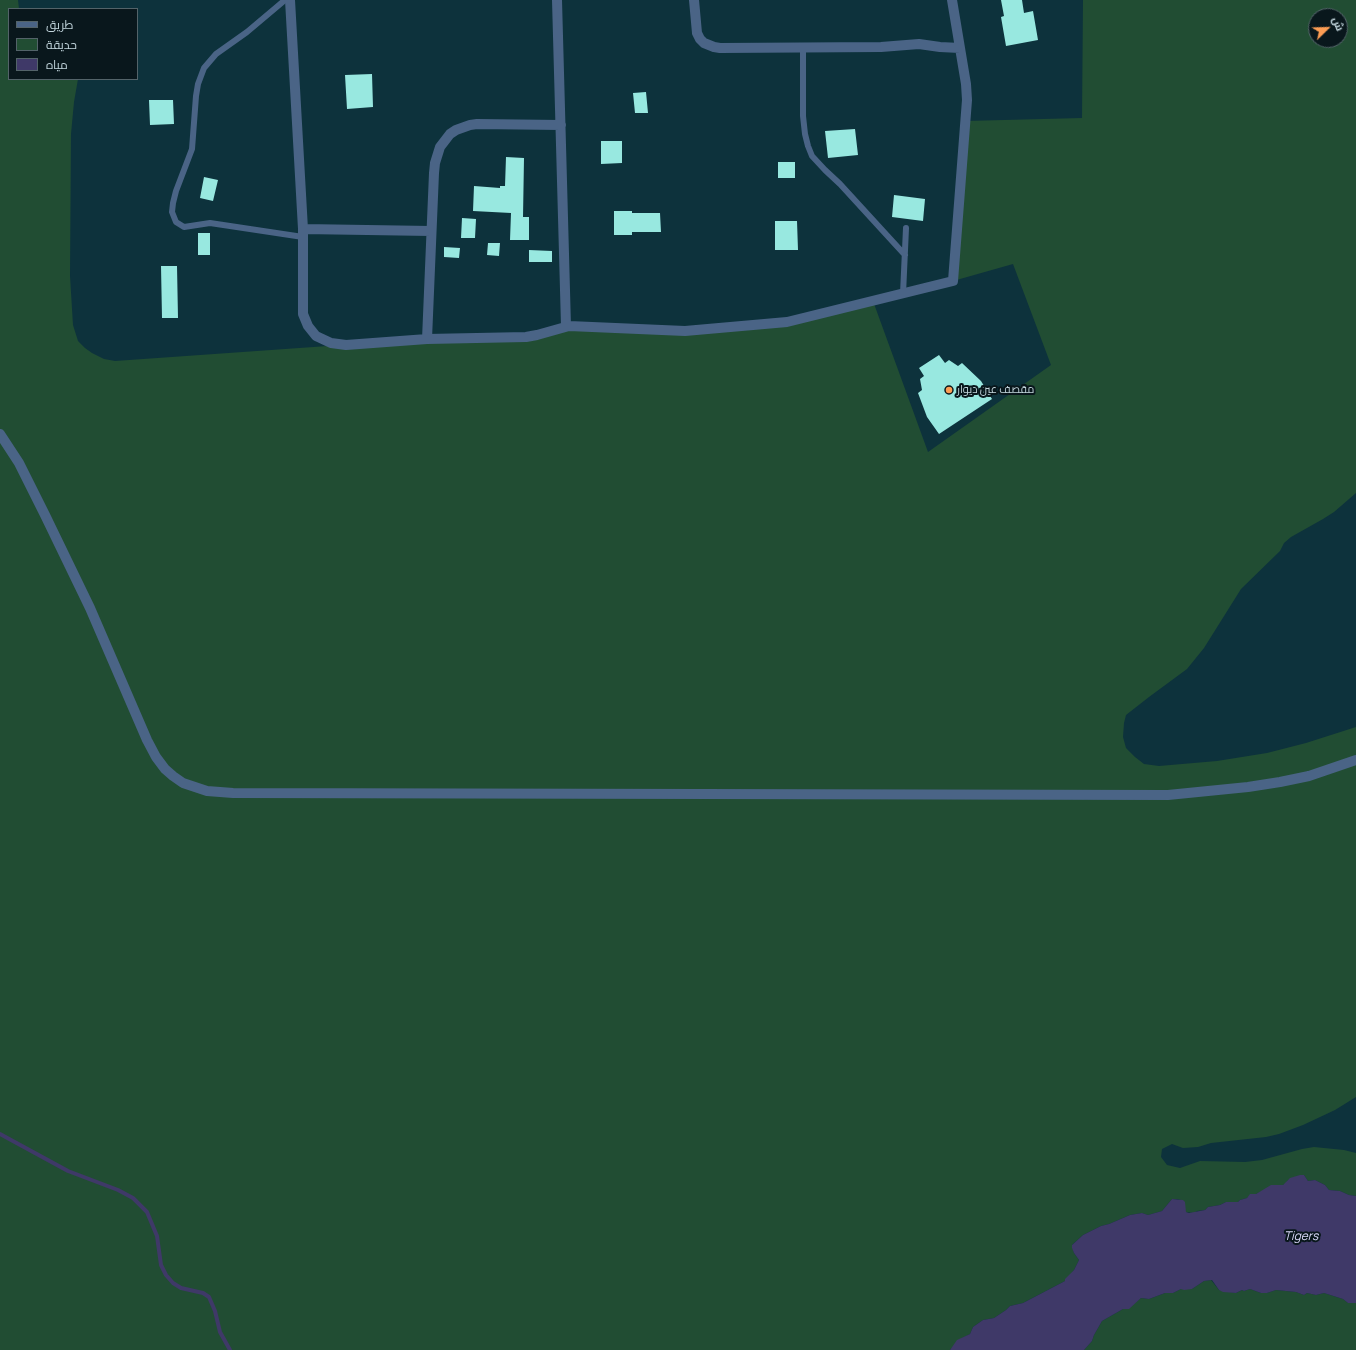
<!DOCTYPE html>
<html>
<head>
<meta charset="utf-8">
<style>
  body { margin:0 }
  #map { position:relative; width:1356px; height:1350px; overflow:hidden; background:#0d323c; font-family:Manrope,Cairo,sans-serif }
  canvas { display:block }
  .legend { position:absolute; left:8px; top:8px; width:130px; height:72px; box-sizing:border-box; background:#09171c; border:1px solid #536369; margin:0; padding:5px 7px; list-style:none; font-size:12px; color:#c2d5dc }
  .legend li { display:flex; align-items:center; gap:8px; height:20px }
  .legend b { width:20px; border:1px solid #536369 }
  .north { position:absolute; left:1308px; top:8px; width:40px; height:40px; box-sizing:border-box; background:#09171c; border:1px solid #536369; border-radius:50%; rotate:67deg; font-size:11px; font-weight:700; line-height:16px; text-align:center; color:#c2d5dc }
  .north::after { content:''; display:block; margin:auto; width:14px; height:18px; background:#fc9d54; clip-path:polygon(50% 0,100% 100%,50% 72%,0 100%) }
</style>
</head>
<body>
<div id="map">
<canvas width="1356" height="1350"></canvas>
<ul class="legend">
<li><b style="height:5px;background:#4a6486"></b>طريق</li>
<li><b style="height:11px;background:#214d33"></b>حديقة</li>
<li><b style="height:11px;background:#3f3968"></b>مياه</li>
</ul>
<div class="north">ش</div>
</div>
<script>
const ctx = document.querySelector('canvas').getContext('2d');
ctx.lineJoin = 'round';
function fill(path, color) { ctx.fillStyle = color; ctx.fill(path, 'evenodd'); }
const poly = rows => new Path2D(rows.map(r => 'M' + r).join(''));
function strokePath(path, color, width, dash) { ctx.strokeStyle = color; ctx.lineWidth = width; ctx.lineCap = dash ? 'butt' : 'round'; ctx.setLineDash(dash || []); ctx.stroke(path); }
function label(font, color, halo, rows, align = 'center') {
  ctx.font = font + ' Manrope,Cairo,sans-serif'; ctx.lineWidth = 4; ctx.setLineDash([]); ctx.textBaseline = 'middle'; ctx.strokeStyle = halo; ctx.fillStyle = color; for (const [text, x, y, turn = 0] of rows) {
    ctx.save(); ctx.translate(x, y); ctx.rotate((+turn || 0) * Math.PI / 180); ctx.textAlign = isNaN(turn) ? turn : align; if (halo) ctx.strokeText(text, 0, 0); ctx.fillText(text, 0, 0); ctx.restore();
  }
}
fill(poly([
  [0,0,18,0,19,9,9,9,9,79,78,79,74,102,71,134,70,276,73,325,78,341,85,348,92,353,104,359,115,361,427,339,526,337,558,328,685,331,787,322,873,301,928,452,1051,365,1013,264,953,281,965,121,1082,118,1083,0,1356,0,1356,493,1334,512,1323,519,1291,537,1284,543,1280,551,1241,589,1204,648,1187,669,1149,697,1126,715,1124,723,1123,737,1126,748,1135,757,1144,764,1159,766,1217,761,1267,753,1306,743,1356,727,1356,1097,1335,1110,1303,1125,1279,1134,1266,1137,1211,1143,1198,1147,1183,1148,1172,1144,1162,1149,1161,1157,1167,1165,1180,1168,1200,1161,1245,1162,1262,1160,1302,1149,1314,1147,1344,1150,1356,1153,1356,1196,1349,1195,1340,1191,1329,1190,1325,1185,1315,1180,1308,1181,1304,1175,1288,1180,1286,1183,1283,1185,1275,1185,1256,1194,1252,1194,1247,1198,1240,1200,1238,1202,1226,1202,1220,1205,1208,1207,1205,1210,1197,1211,1194,1213,1186,1212,1181,1200,1177,1199,1172,1199,1162,1211,1148,1215,1142,1213,1130,1215,1109,1224,1101,1226,1083,1235,1074,1243,1072,1245,1074,1253,1079,1260,1074,1270,1065,1281,1023,1303,1010,1306,1006,1310,994,1318,983,1320,973,1327,970,1334,959,1340,950,1350,0,1350],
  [1316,16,1340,16,1340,40,1316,40],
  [1211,1280,1219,1290,1236,1293,1242,1290,1244,1291,1250,1289,1261,1293,1267,1293,1276,1290,1296,1292,1304,1295,1307,1293,1316,1295,1324,1293,1343,1299,1348,1303,1356,1303,1356,1350,1084,1350,1092,1341,1094,1335,1102,1321,1123,1309,1129,1308,1141,1298,1149,1299,1165,1293,1173,1293,1181,1289,1192,1289,1204,1281]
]), '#214d33');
fill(poly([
  [1300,1175,1304,1175,1308,1181,1315,1180,1325,1185,1329,1190,1340,1191,1349,1195,1356,1196,1356,1303,1348,1303,1343,1299,1324,1293,1316,1295,1307,1293,1304,1295,1296,1292,1276,1290,1267,1293,1261,1293,1250,1289,1244,1291,1242,1290,1236,1293,1223,1292,1219,1290,1212,1280,1204,1281,1192,1289,1184,1290,1181,1289,1173,1293,1165,1293,1149,1299,1141,1298,1129,1309,1123,1309,1102,1321,1094,1335,1092,1341,1084,1350,950,1350,957,1340,970,1334,973,1327,983,1320,994,1318,1006,1310,1010,1306,1023,1303,1065,1281,1065,1279,1074,1270,1079,1260,1074,1253,1072,1248,1072,1245,1083,1235,1101,1226,1109,1224,1130,1215,1142,1213,1148,1215,1162,1211,1172,1199,1183,1200,1185,1202,1186,1212,1189,1213,1205,1210,1208,1207,1220,1205,1226,1202,1238,1202,1240,1200,1247,1198,1250,1194,1256,1194,1271,1185,1283,1185,1290,1178]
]), '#3f3968');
strokePath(poly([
  [0,1134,68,1171,118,1190,133,1198,147,1212,157,1236,161,1265,166,1275,173,1283,181,1288,203,1293,209,1297,215,1311,220,1332,230,1350]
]), '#3f3968', 4);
fill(poly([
  [1001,0,1022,0,1024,13,1033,11,1038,40,1006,46,1001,17,1004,16],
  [372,74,373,107,347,109,345,75],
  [646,92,648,113,635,113,633,93],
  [149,100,173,100,174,124,150,125],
  [855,129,858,155,828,158,825,131],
  [601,141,622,141,622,163,601,164],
  [506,157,524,158,523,217,529,217,529,240,510,240,511,213,473,211,474,186,500,188,500,186,505,186],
  [778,162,795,162,795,178,778,178],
  [204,177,218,180,213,201,200,198],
  [894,195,925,199,923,221,892,217],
  [614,211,632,211,632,213,660,213,661,232,632,232,632,235,614,235],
  [462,218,476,219,475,238,461,238],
  [775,221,797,221,798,250,775,250],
  [198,233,210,233,210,255,198,255],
  [488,243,500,243,499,256,487,255],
  [444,247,460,248,459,258,444,257],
  [529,250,552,251,552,262,529,262],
  [161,266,177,266,178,318,162,318],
  [939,355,945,363,949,360,958,366,962,363,981,381,992,399,939,434,927,417,918,393,922,390,920,379,924,376,919,368]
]), '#98e8e0');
strokePath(poly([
  [285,0,247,32,216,54,204,68,198,84,196,96,192,149,176,191,173,203,172,212,176,222,184,227,210,223,303,237],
  [803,47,803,116,805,134,808,146,812,156,825,170,840,184,905,255],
  [903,294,906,228]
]), '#4a6486', 6);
strokePath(poly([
  [290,0,303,229,303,314,308,326,316,336,331,343,346,345,427,339,526,337,537,335,569,326,685,331,787,322,953,281,967,100,966,84,952,0],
  [557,0,566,326],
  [694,0,697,33,700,39,704,43,714,47,720,48,881,47,919,44,940,47,960,48],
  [303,229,431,231],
  [427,339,434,173,435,163,440,147,450,134,456,130,470,125,477,124,561,125],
  [0,434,19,463,45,515,90,608,147,740,156,757,165,769,173,776,183,783,207,791,233,793,1168,795,1248,787,1280,782,1309,776,1356,760]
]), '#4a6486', 10);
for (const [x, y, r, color] of [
  [949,390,4,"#fc9d54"]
]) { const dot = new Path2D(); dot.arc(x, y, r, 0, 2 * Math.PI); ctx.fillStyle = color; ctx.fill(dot); strokePath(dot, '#09171c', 1.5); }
label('11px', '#c2d5dc', '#09171c', [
  ["مقصف عين ديوار",957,390]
], 'left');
label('italic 12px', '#d9d8f8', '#09171c', [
  ["Tigers",1301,1237]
]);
</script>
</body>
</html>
